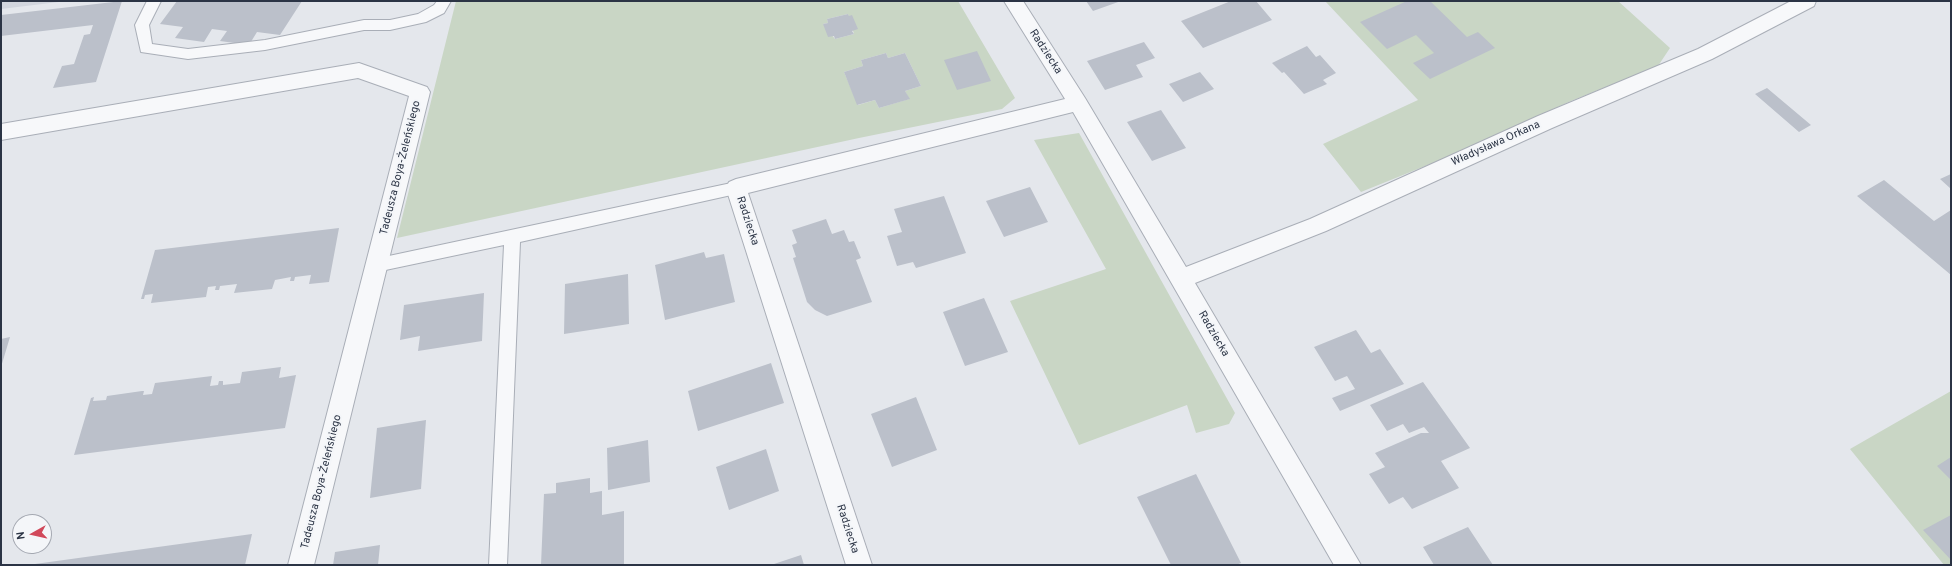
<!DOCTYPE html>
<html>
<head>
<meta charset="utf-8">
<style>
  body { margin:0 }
  #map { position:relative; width:1952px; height:566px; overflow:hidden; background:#e4e7ec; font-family:Overpass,sans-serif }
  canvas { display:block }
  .frame { position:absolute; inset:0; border:2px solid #2b3445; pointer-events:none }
  .north { position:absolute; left:12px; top:514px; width:40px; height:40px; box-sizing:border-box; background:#f4f6f9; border:1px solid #a4a8b1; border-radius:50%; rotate:262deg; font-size:11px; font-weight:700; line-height:16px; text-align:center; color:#2b3445 }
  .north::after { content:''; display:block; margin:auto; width:14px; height:18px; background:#d1495b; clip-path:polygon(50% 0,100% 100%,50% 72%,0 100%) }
</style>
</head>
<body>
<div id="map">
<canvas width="1952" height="566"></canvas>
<div class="frame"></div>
<div class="north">N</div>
</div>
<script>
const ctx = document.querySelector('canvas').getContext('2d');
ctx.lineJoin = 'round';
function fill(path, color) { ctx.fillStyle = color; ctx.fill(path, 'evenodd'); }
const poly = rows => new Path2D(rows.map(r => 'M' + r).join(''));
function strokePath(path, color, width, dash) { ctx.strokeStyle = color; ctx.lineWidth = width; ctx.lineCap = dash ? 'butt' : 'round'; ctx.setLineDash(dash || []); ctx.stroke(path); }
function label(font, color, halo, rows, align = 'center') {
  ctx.font = font + ' Overpass,sans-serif'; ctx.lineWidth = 4; ctx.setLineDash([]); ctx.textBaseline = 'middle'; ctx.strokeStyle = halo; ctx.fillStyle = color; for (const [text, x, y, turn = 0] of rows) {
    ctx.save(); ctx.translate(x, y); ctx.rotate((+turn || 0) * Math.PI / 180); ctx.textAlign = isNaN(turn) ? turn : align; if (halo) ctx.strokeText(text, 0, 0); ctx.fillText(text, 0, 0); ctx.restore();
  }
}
fill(poly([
  [1,1,67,1,1,9]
]), '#d2d6de');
fill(poly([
  [456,1,958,1,1015,98,1002,109,859,138,397,238],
  [848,14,854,34,835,39,823,24,828,23,827,19],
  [886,53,888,58,905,53,921,86,905,91,909,99,879,108,875,100,858,105,844,72,863,66,861,60],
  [1325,1,1618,1,1670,48,1658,66,1571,101,1455,154,1361,192,1323,144,1418,100],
  [1079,133,1235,413,1229,424,1196,433,1187,405,1079,445,1010,301,1106,269,1034,140],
  [1951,391,1951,565,1944,565,1850,449]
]), '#c9d6c5');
fill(poly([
  [122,1,96,82,53,88,62,66,74,64,84,35,90,34,93,25,1,36,1,15],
  [177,1,302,1,280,35,257,32,249,45,220,41,227,31,212,29,204,42,175,38,183,27,160,24],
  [1086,1,1121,1,1093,11],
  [1231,1,1256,1,1272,20,1203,48,1181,21],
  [1407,1,1430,1,1467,37,1478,32,1495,48,1430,79,1413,63,1434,53,1416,35,1387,49,1360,22],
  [848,14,849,16,852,15,858,29,852,31,854,34,835,39,834,36,828,37,823,24,828,23,827,19],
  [1144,42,1155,58,1136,65,1143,77,1105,90,1087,61],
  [1307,46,1316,57,1320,55,1336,73,1323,80,1327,84,1304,94,1284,72,1282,73,1272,63],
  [977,51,991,81,957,90,944,60],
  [886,53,888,58,905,53,921,86,905,91,910,99,879,108,875,100,857,105,844,72,863,66,861,60],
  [1200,72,1214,89,1183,102,1169,84],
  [1767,88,1811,125,1799,132,1755,94],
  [1161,110,1186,148,1152,161,1127,122],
  [1951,174,1951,189,1940,179],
  [1884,180,1934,221,1951,210,1951,275,1857,196],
  [1030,187,1048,222,1004,237,986,201],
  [944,196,966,253,916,268,913,262,897,266,887,236,902,232,894,209],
  [826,219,832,234,844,230,849,242,854,241,861,258,856,260,872,302,827,316,815,310,807,302,793,258,796,257,792,245,797,243,792,230],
  [339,228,329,282,309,284,311,275,295,277,294,281,290,281,291,277,275,280,272,289,234,293,237,284,220,286,219,290,215,290,216,286,208,287,206,297,151,303,153,294,145,295,144,299,141,299,155,250],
  [704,252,706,258,724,254,735,302,665,320,655,265],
  [628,274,629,324,564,334,565,284],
  [484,293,482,341,418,351,420,336,400,340,404,305],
  [984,298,1008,352,965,366,943,312],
  [1356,330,1371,353,1380,349,1404,384,1340,411,1332,398,1355,389,1347,376,1335,381,1314,347],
  [10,337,1,367,1,339],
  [771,363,784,403,698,431,688,391],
  [281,367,279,378,296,375,285,428,74,455,91,398,94,397,93,401,106,400,107,396,142,391,144,391,143,395,152,394,155,383,212,376,210,386,218,385,219,381,223,381,223,385,240,383,242,372],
  [1423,382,1470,448,1441,461,1459,488,1412,509,1403,497,1389,504,1369,474,1385,467,1375,453,1421,433,1429,433,1424,427,1409,433,1403,424,1387,431,1370,405],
  [916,397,937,450,892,467,871,414],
  [426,420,421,489,370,498,377,428],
  [648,440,650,482,608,490,607,448],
  [766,449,779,491,729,510,716,467],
  [1951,457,1951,480,1937,466],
  [1196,474,1241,563,1236,565,1171,565,1137,497],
  [590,478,590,493,602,491,602,515,624,511,624,565,541,565,544,494,556,493,556,483],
  [1951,515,1951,560,1923,530],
  [1468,527,1493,565,1434,565,1423,547],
  [252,534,245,565,35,565,35,564],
  [380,545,378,565,333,565,335,552],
  [801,555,804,565,771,565]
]), '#bbc0ca');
const lane = poly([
  [147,1,161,1,149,25,152,44,188,49,265,40,364,20,390,20,418,14,434,5,437,1,451,1,444,13,426,22,390,30,364,30,265,50,188,59,141,52,135,25,147,1],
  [736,182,741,184,744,188,741,192,736,194,520,242,507,565,489,565,504,245,376,272,370,270,368,265,370,260,736,182]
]);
const street = poly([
  [1004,1,1023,1,1085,98,1186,267,1310,219,1538,116,1698,49,1791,1,1816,1,1814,6,1712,59,1552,128,1326,231,1195,283,1361,565,1334,565,1073,112,748,193,872,565,846,565,726,188,729,182,736,179,1065,99,1004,1],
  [359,63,427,87,430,92,314,565,288,565,409,96,358,78,1,140,1,124,359,63]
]);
strokePath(lane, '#a9aeb7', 2);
strokePath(street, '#a9aeb7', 2);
fill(lane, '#f7f8fa');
fill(street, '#f7f8fa');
label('11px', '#2b3445', '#f4f6f9', [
  ["Radziecka",1045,52,57],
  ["Władysława Orkana",1496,144,-24],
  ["Tadeusza Boya-Żeleńskiego",401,168,-76],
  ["Radziecka",747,221,72],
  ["Radziecka",1213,334,60],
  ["Tadeusza Boya-Żeleńskiego",322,482,-76],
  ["Radziecka",847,529,72]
]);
</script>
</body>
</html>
